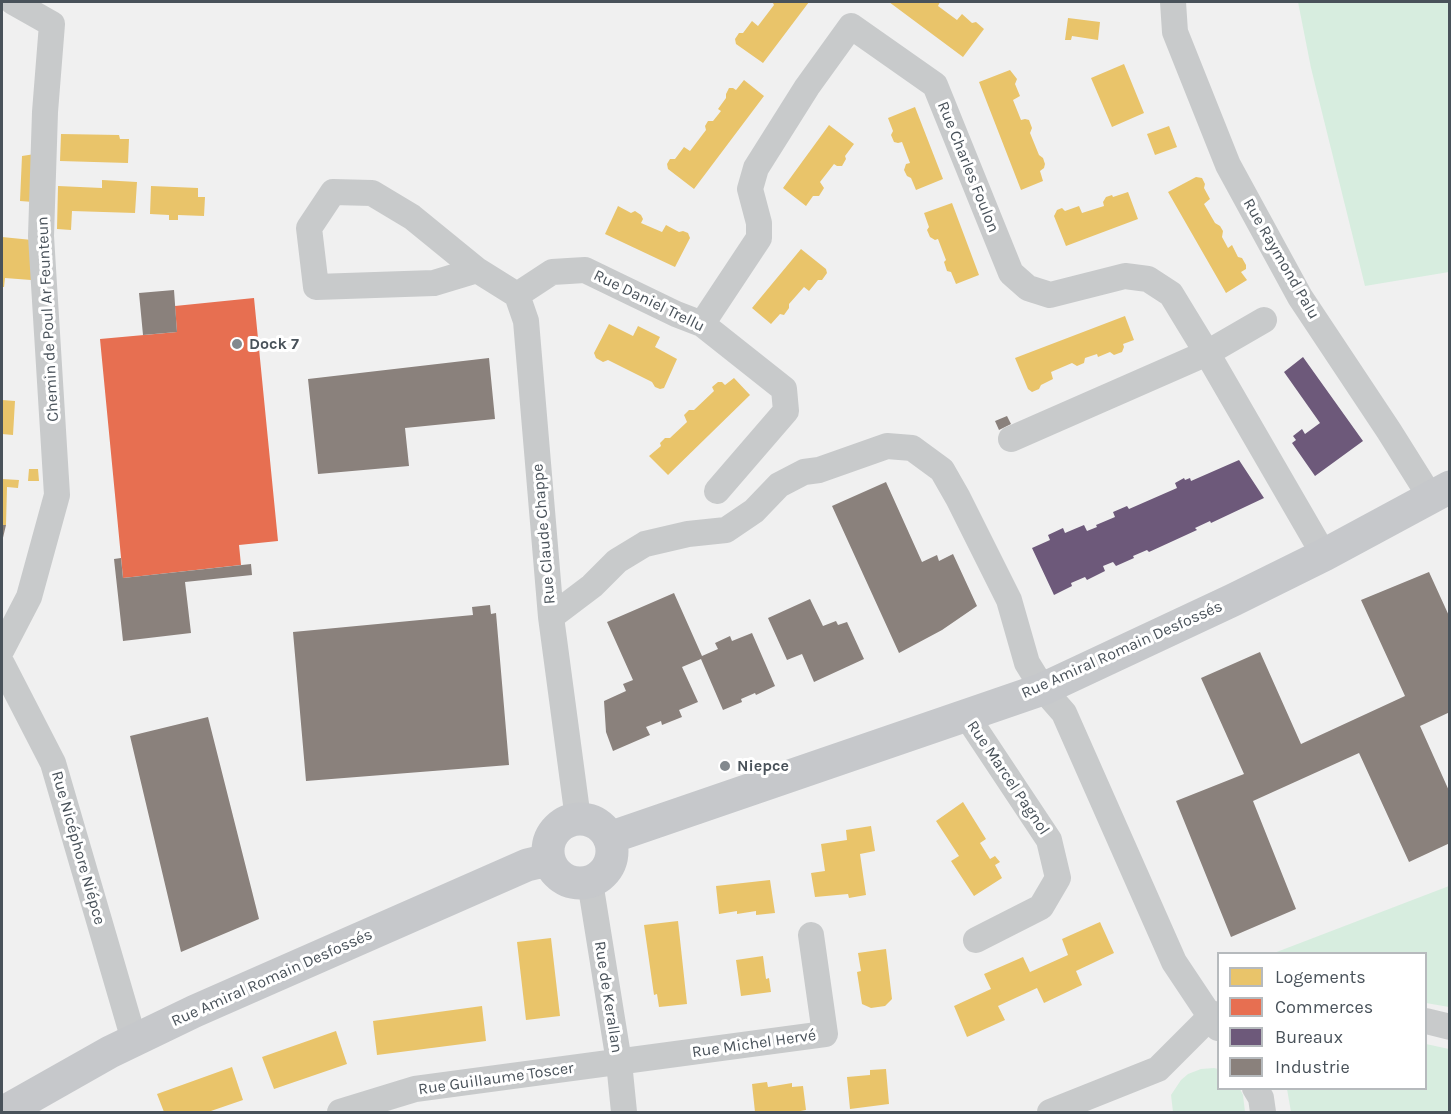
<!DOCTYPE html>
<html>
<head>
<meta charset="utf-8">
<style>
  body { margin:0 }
  #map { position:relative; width:1451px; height:1114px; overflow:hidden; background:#f0f0f0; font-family:Karla,sans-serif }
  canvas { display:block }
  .frame { position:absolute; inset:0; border:3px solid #49525a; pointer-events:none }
  .legend { position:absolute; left:1217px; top:952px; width:210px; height:138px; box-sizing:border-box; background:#fff; border:2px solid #b6babd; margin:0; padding:8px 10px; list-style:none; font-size:18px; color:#49525a }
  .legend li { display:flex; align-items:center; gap:12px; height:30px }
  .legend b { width:30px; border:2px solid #b6babd }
</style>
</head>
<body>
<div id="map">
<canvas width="1451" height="1114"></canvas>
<div class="frame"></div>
<ul class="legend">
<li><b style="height:16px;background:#e9c46a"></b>Logements</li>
<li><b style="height:16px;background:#e76f51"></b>Commerces</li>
<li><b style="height:16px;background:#6d597a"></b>Bureaux</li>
<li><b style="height:16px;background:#8a817c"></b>Industrie</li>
</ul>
</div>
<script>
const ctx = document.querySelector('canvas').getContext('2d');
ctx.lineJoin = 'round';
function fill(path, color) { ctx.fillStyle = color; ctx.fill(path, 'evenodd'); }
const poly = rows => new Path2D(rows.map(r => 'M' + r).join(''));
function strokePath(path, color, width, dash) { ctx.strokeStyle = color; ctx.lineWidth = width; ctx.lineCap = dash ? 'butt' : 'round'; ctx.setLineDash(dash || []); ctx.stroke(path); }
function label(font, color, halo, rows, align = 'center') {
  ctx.font = font + ' Karla,sans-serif'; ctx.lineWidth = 6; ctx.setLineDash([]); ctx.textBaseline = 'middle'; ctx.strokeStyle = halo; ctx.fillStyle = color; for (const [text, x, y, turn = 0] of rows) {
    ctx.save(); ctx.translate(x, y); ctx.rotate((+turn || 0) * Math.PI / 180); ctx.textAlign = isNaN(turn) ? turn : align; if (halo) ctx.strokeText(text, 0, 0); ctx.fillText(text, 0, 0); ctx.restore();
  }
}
fill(poly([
  [1298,2,1449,2,1449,272,1365,286,1311,68],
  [1449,886,1449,1007,1426,1003,1426,954,1274,953],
  [1426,1044,1449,1049,1449,1112,1291,1112,1287,1089,1426,1088],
  [1214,1068,1218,1069,1218,1088,1240,1089,1243,1095,1245,1112,1173,1112,1171,1095,1181,1080,1188,1074,1201,1069]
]), '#d7eddf');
fill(poly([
  [774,2,809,2,763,63,736,44,735,39,739,33,743,33,752,21,758,26,774,5,773,3],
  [889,2,940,2,938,6,957,20,962,14,972,23,976,22,984,29,963,57],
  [1068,18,1100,22,1098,40,1072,36,1071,40,1065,40],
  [1124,64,1144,113,1112,127,1091,78],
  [1010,70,1017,79,1015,84,1020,96,1013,100,1021,120,1025,119,1029,120,1032,128,1030,133,1039,155,1043,158,1045,164,1044,168,1040,171,1043,181,1021,190,979,82],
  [744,80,764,96,694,189,668,169,667,164,670,159,675,159,684,147,690,151,706,130,705,126,708,121,713,121,721,111,718,109,726,98,726,94,729,88,733,88,736,90],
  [915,107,943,179,916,190,911,178,907,176,904,170,906,164,910,163,902,142,898,143,894,142,891,135,893,131,888,118],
  [829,125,854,144,845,156,846,159,842,166,837,166,834,164,820,182,824,188,819,196,813,196,806,206,783,188],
  [1169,126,1177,147,1155,155,1147,134],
  [61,134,119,135,120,139,129,139,128,163,60,161],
  [35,154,33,202,20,201,22,156],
  [1196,177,1202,178,1205,184,1204,188,1210,199,1204,204,1215,223,1220,226,1223,231,1222,237,1228,248,1232,245,1238,257,1242,258,1246,265,1246,269,1241,272,1247,280,1226,293,1168,192],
  [102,180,137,182,135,213,72,211,71,230,57,229,58,186,102,188],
  [151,186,198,188,198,197,205,197,204,216,178,215,178,220,169,220,169,215,150,214],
  [1128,192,1138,219,1066,246,1054,216,1057,210,1062,208,1065,211,1079,206,1082,213,1104,206,1103,202,1106,197,1112,195,1113,197],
  [952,203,979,275,956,284,951,272,947,271,944,262,946,260,938,239,935,240,930,237,927,230,929,227,924,213],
  [618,206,631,213,635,211,641,215,643,219,641,223,662,232,666,225,679,232,683,231,688,233,690,238,675,267,605,234],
  [2,237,32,240,31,280,5,278,4,287,2,287],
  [801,249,826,269,827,273,822,280,818,280,809,291,804,287,789,304,789,308,784,315,780,314,771,324,752,308],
  [1125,316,1134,340,1123,344,1124,347,1122,352,1114,355,1110,352,1098,357,1097,354,1085,358,1084,363,1077,366,1072,363,1051,372,1053,379,1041,385,1039,389,1032,392,1028,389,1015,358],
  [609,324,633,336,638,326,660,337,655,347,677,359,664,388,660,389,655,387,652,382,608,360,603,362,596,358,594,353],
  [734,378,750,395,668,475,649,456,661,446,660,443,665,438,670,438,687,422,684,415,689,410,694,410,714,391,712,387,718,382,722,382,725,385],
  [2,400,15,401,13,435,2,434],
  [29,469,38,469,39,481,28,481],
  [2,479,19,480,18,488,7,487,6,525,2,525],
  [963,802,986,839,980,843,990,859,995,856,1000,862,995,865,1002,878,974,896,951,861,959,856,936,821],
  [871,826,875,851,860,854,866,895,849,898,848,894,815,897,811,873,825,871,821,844,847,840,846,830],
  [770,880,775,913,756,915,756,911,737,914,737,911,719,914,716,886],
  [678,921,687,1004,659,1007,657,994,654,995,644,925],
  [1100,922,1114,953,1076,971,1082,985,1044,1003,1037,988,998,1006,1005,1020,967,1037,954,1006,991,989,984,974,1023,957,1030,972,1068,955,1062,939],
  [551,938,560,1016,526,1020,517,942],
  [886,949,892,999,885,1006,871,1008,862,1004,857,972,861,971,858,953],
  [763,956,766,979,769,978,771,992,741,996,736,960],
  [482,1006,486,1041,377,1055,373,1021],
  [336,1031,347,1064,274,1089,262,1057],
  [232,1067,243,1100,208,1112,164,1112,157,1094],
  [886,1069,889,1104,850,1109,847,1077,870,1075,870,1070],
  [767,1082,768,1087,792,1083,792,1087,803,1086,806,1110,795,1112,755,1112,752,1084]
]), '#e9c46a');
fill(poly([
  [254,298,278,541,239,545,241,565,123,578,100,339,177,332,175,306]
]), '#e76f51');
fill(poly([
  [1303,357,1363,441,1315,476,1292,443,1296,440,1293,436,1302,429,1305,434,1320,423,1284,372],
  [1239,460,1264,498,1211,523,1210,521,1195,528,1197,530,1149,552,1147,550,1133,556,1134,558,1116,566,1113,562,1103,566,1105,571,1087,580,1085,577,1071,583,1072,586,1054,595,1032,548,1050,540,1048,535,1063,528,1065,533,1084,525,1087,531,1097,527,1096,525,1115,517,1113,512,1127,506,1129,509,1177,488,1175,483,1184,478,1185,480,1190,478,1191,481]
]), '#6d597a');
fill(poly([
  [174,290,177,332,143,335,139,293],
  [489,358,495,419,405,428,409,466,318,474,308,379],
  [1007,416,1011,424,999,430,995,421],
  [886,482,922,562,937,555,939,561,953,554,977,606,942,630,899,653,832,506],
  [2,525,6,525,2,542],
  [121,558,123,578,251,564,252,575,185,582,191,633,123,641,114,559],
  [1429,572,1450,618,1450,712,1420,726,1450,793,1450,843,1409,862,1359,753,1253,801,1296,909,1231,937,1176,801,1244,774,1201,678,1260,652,1301,744,1405,696,1361,600],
  [674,593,702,656,718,649,715,643,730,636,732,641,752,633,775,686,756,695,755,693,741,699,742,702,723,710,701,659,682,667,698,702,679,710,682,717,662,725,661,721,646,727,650,735,613,751,606,732,604,701,626,691,623,684,633,680,607,622],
  [810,599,823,626,836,621,838,625,847,622,864,659,814,682,802,654,787,660,768,618],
  [490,605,491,614,496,613,509,765,306,781,293,632,473,615,472,607],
  [208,717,259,919,181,952,130,736]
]), '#8a817c');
strokePath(poly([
  [1173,2,1175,32,1228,165,1300,297,1389,431,1431,498],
  [477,270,434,283,316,287,309,228,333,192,372,193,412,217,477,270,517,295,526,321,551,617,578,819],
  [517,295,552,272,585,270,676,314,702,324,784,389,786,411,717,491],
  [702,324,759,238,759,223,750,189,756,168,807,87,851,26,935,85,1011,273,1028,288,1050,295,1125,276,1148,279,1171,294,1207,353,1324,555],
  [1011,439,1207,353,1264,320],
  [551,617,592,586,617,561,645,544,688,534,726,530,754,511,779,485,804,472,819,470,887,446,912,448,942,470,958,498,1009,600,1027,663,1043,689,1064,713,1174,962,1218,1028],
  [2,649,29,597,57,495,41,236,45,112,52,24,13,2],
  [2,664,53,763,134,1040],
  [966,715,1049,840,1058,878,1041,907,976,940],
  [590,882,619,1062,624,1112],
  [1426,1021,1450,1027],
  [1255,1088,1261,1098,1263,1112],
  [340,1112,415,1089,825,1034,811,935],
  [1050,1112,1158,1069,1211,1016,1218,1014]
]), '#c8cacb', 26);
strokePath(poly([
  '548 851a32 32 0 1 1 64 0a32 32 0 1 1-64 0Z',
  [609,838,1043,689,1233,600,1324,555,1450,487],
  [4,1112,110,1052,195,1011,527,865,548,860]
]), '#c6c8cb', 33);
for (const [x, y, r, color] of [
  [237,344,6,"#83898e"],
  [725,766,6,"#83898e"]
]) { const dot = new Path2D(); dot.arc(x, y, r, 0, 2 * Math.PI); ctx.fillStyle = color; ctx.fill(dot); strokePath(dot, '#fff', 2); }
label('16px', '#49525a', '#fff', [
  ["Rue Charles Foulon",968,167,68],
  ["Rue Raymond Palu",1281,259,60],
  ["Rue Daniel Trellu",649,301,26],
  ["Chemin de Poul Ar Feunteun",48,319,-93],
  ["Rue Claude Chappe",544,534,-95],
  ["Rue Amiral Romain Desfossés",1122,650,-24],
  ["Rue Marcel Pagnol",1008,778,56],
  ["Rue Nicéphore Niépce",78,848,74],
  ["Rue Amiral Romain Desfossés",272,978,-24],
  ["Rue de Kerallan",608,997,81],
  ["Rue Michel Hervé",754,1044,-8],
  ["Rue Guillaume Toscer",496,1079,-8]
]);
label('bold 16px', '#49525a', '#fff', [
  ["Dock 7",249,344],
  ["Niepce",737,766]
], 'left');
</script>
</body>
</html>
